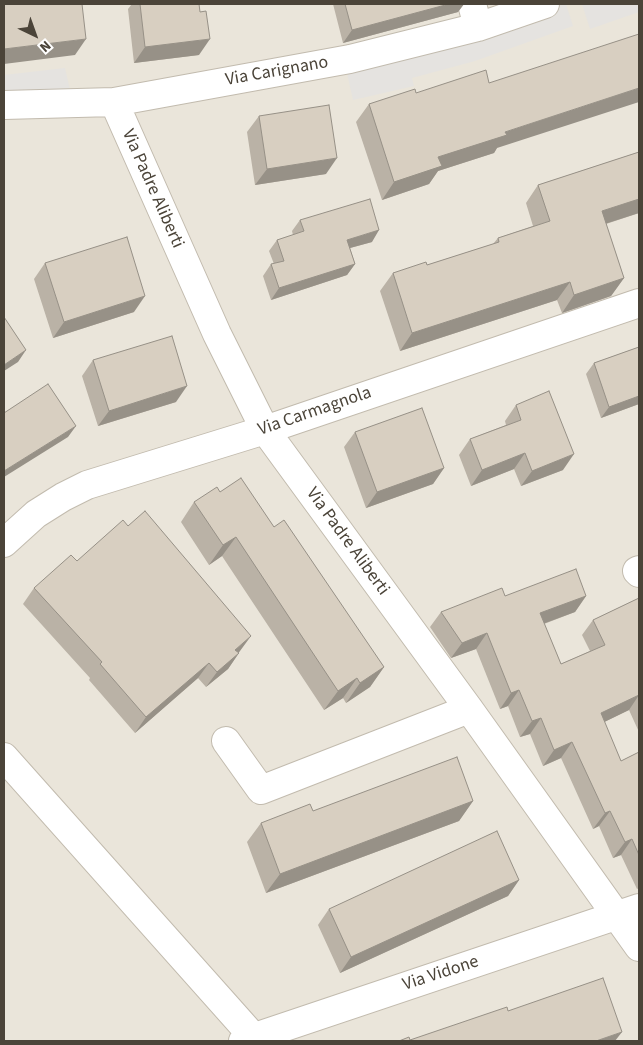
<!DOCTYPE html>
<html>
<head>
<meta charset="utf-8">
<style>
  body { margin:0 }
  #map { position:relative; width:643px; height:1045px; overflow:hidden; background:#f6f3ec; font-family:"Source Sans 3",sans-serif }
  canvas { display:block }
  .frame { position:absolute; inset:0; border:5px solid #4b4439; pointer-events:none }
  .north { position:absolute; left:10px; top:10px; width:50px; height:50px; -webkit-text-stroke:4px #fff; paint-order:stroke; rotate:138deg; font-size:14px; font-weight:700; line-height:20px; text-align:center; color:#4b4439 }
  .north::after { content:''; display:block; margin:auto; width:18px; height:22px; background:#4b4439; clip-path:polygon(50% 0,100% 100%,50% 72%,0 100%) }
</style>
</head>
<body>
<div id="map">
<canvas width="643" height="1045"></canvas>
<div class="frame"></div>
<div class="north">N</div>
</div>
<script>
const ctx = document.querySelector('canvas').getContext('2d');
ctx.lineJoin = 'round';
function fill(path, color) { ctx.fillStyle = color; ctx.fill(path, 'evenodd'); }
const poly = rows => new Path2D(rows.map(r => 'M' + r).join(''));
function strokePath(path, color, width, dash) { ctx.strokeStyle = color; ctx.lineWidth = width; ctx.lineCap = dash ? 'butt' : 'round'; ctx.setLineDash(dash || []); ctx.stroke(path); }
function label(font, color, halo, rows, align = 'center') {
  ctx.font = font + ' "Source Sans 3",sans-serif'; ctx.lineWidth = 5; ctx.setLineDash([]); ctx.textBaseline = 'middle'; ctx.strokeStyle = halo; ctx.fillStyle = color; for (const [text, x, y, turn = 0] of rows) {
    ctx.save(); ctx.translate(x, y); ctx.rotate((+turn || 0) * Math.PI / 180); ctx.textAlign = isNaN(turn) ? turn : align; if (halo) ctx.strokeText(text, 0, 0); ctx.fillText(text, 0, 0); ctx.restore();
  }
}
fill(poly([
  [4,4,639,4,639,1041,4,1041]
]), '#eae5da');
fill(poly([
  [545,4,566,4,573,26,475,61,412,78,414,86,353,100,344,60],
  [582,4,639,4,639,12,590,29],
  [65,68,73,103,4,105,4,75]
]), '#e5e3e0');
const minor = poly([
  [472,4,478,27],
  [114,102,217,334,265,430,469,709,639,947],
  [4,105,114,102,350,59,478,27,545,4],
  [4,543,36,514,63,497,87,485,265,430,639,303],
  [639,570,637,571,639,573],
  [226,741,261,790,469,709],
  [4,757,257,1041],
  [243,1041,639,908]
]);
strokePath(minor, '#c2bbae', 30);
strokePath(minor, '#fff', 28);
fill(poly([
  [132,4,199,4,199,55,134,63,128,9],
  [333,4,464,4,458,12,343,43],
  [416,93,497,148,494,153,438,171,429,184,382,200,356,122,369,104],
  [259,116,326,174,255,185,247,132],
  [639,152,639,213,606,224,624,278,611,296,562,313,557,300,400,351,380,291,393,273,427,265,493,244,498,238,533,226,526,203,538,185],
  [300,220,372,242,350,248,355,264,347,275,271,300,263,276,271,264,274,264,269,251,277,240,293,235,292,231],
  [45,263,134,312,53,338,34,279],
  [639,347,639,404,601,418,586,374,594,363],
  [93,360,176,402,98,426,82,376],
  [516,405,563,470,521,486,514,469,471,486,459,455,470,439,506,425,505,421],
  [355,432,444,468,433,484,366,508,344,447],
  [220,492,274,527,384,667,370,687,346,703,343,698,324,710,222,556,209,565,181,522,194,502],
  [77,561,240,651,228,669,206,687,198,678,135,733,89,680,90,678,23,604,34,588],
  [505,596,586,596,575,612,544,624,561,664,590,651,582,635,593,620,639,598,639,732,629,710,604,722,621,761,639,752,639,888,637,889,621,855,613,858,599,826,593,829,561,758,543,766,530,734,520,737,508,706,500,709,476,649,451,658,430,627,441,612],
  [473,801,459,821,266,893,247,842,261,823,313,811],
  [519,880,508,896,340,973,318,925,329,909]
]), '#bab2a6');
fill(poly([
  [449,4,464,4,458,12,343,43,352,30],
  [86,39,75,55,4,64,4,49],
  [210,39,199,55,134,63,145,47],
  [639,88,639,102,497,148,494,153,438,171,429,184,382,200,394,182,438,157,505,132],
  [337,158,326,174,255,185,267,169],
  [639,199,639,213,589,229,602,211],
  [379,230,372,242,339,251,347,240],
  [355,264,347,275,271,300,279,288],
  [624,278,611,296,562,313,574,295],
  [570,282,557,300,400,351,412,333],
  [145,296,134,312,53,338,64,322],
  [26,350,18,362,4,371,4,365],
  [187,386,176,402,98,426,109,411],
  [639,396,639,404,601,418,609,407],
  [76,426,68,437,4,477,4,471],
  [525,453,514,469,471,486,482,470],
  [574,454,563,470,521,486,532,471],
  [444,468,433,484,366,508,377,492],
  [236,537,222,556,209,565,223,545],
  [586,596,575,612,529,629,540,613],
  [487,633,476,649,451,658,462,643],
  [251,636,240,651,224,665,235,650],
  [239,653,228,669,206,687,217,672],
  [209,663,198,678,135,733,146,717],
  [384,667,370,687,346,703,360,683],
  [357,678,343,698,324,710,338,691],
  [519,690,508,706,500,709,511,693],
  [639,695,629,710,590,729,601,713],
  [541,718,530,734,520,737,532,721],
  [572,742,561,758,543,766,554,750],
  [473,801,459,821,266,893,280,874],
  [610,811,599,826,593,829,605,813],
  [632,839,621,855,613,858,625,842],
  [519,880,508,896,340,973,351,957],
  [622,1032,615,1041,596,1041]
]), '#979187');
const building = poly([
  [4,4,82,4,86,39,4,49,4,4],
  [140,4,199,4,200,12,206,11,210,39,145,47,140,4],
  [345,4,449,4,352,30,345,4],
  [639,34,639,88,505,132,507,135,438,157,442,166,394,182,369,104,415,89,416,93,486,70,489,83,639,34],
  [329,105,337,158,267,169,259,116,329,105],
  [639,152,639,199,602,211,624,278,574,295,570,282,412,333,393,273,426,262,427,265,499,242,498,238,550,221,538,185,639,152],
  [370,199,379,230,347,240,355,264,279,288,271,264,284,261,277,240,304,231,300,220,370,199],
  [127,237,145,296,64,322,45,263,127,237],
  [4,317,26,350,4,365,4,317],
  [172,336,187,386,109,411,93,360,172,336],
  [639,347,639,396,609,407,594,363,639,347],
  [48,384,76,426,4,471,4,413,48,384],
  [549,391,574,454,532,471,525,453,482,470,470,439,521,420,516,405,549,391],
  [422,408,444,468,377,492,355,432,422,408],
  [241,478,274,527,284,520,384,667,360,683,357,678,338,691,236,537,223,545,194,502,217,487,220,492,241,478],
  [145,511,251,636,235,650,239,653,217,672,209,663,146,717,100,664,102,662,34,588,71,555,77,561,123,520,128,526,145,511],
  [576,569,586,596,540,613,561,664,605,645,593,620,639,598,639,695,601,713,621,761,639,752,639,855,632,839,625,842,610,811,605,813,572,742,554,750,541,718,532,721,519,690,511,693,487,633,462,643,441,612,502,588,505,596,576,569],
  [457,757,473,801,280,874,261,823,310,804,313,811,457,757],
  [497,831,519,880,351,957,329,909,497,831],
  [603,978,622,1032,596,1041,399,1041,409,1037,410,1040,507,1007,508,1011,603,978]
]);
fill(building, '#d8cfc1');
strokePath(building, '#979187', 1);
label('18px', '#4b4439', '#fff', [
  ["Via Carignano",277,72,-10],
  ["Via Padre Aliberti",152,189,66],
  ["Via Carmagnola",315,412,-19],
  ["Via Padre Aliberti",347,542,54],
  ["Via Vidone",441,974,-18]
]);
</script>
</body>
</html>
